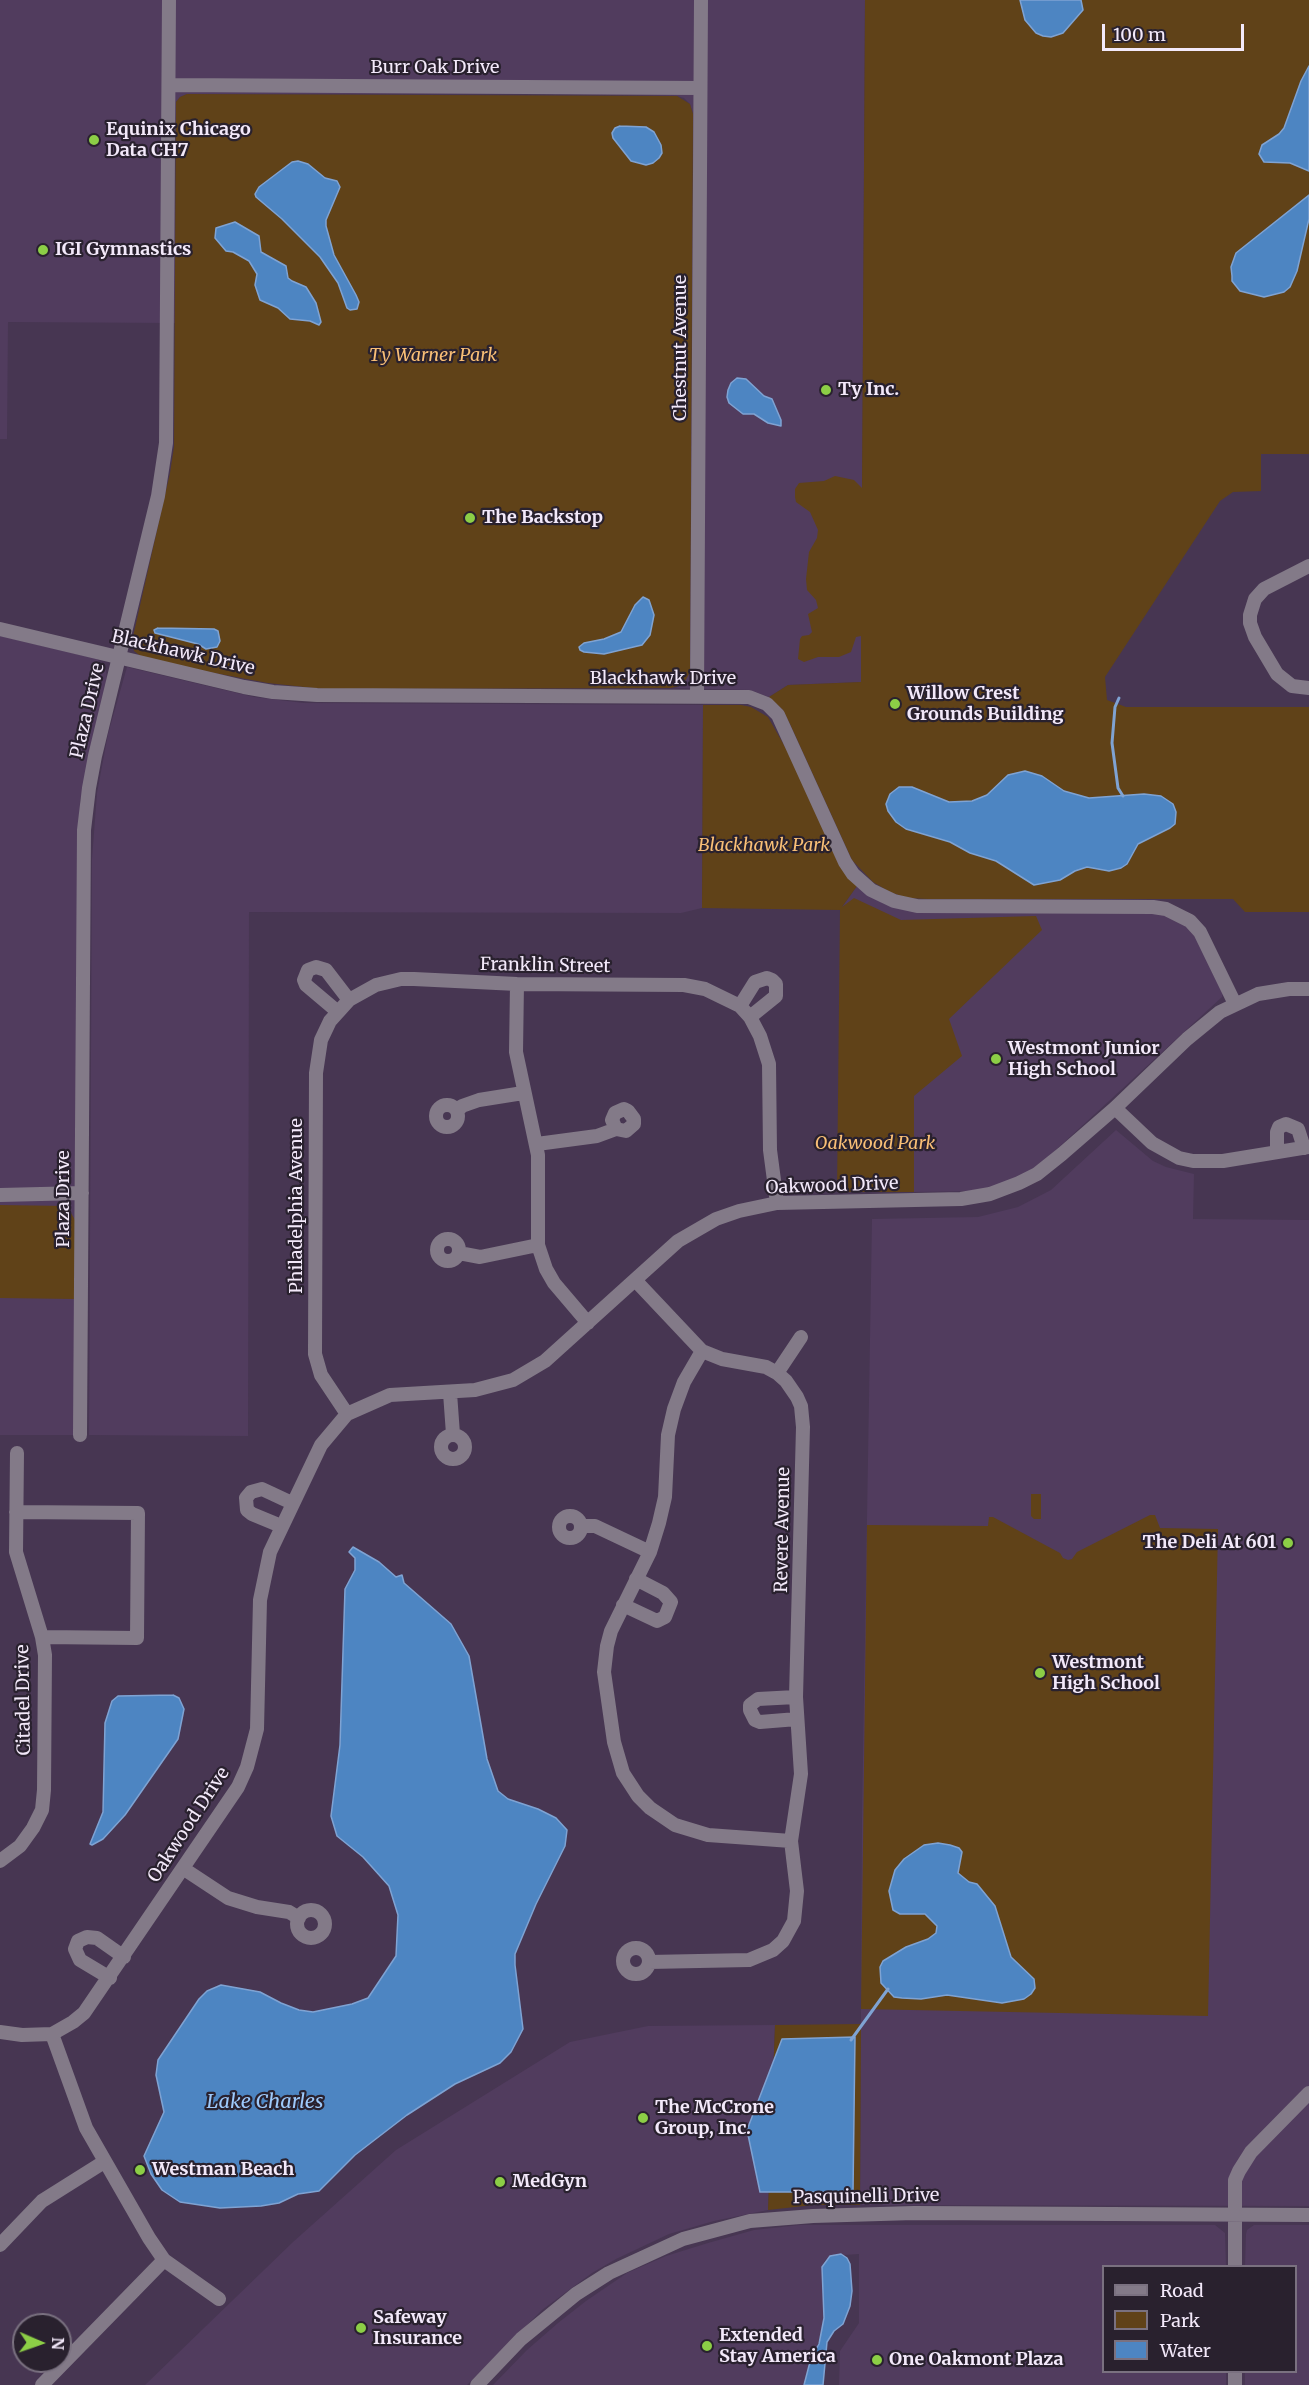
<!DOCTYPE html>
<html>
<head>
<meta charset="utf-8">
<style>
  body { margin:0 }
  #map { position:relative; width:1309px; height:2385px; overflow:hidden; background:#473652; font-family:Merriweather,serif }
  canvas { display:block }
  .legend { position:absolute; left:1102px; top:2265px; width:195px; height:108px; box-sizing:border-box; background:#29212e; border:2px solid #7a7180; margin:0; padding:8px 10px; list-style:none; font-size:18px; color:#f3e9fa }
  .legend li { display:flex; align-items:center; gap:12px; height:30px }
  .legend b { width:30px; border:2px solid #7a7180 }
  .north { position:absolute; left:12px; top:2313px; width:60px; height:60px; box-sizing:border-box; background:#29212e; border:2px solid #7a7180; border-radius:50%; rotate:92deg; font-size:16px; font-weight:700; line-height:24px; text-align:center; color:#f3e9fa }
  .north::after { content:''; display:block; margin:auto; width:21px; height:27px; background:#8cce46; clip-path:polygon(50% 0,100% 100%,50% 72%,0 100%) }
  .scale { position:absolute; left:1102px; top:24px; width:142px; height:27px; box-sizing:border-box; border:3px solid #f3e9fa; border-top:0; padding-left:8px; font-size:18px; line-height:21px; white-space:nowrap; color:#f3e9fa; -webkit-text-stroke:4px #29212e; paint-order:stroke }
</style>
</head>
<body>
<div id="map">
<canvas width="1309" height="2385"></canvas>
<ul class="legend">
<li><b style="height:8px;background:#837a88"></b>Road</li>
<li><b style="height:16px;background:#604218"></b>Park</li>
<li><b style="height:16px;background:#4d85c2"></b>Water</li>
</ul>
<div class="north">N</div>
<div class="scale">100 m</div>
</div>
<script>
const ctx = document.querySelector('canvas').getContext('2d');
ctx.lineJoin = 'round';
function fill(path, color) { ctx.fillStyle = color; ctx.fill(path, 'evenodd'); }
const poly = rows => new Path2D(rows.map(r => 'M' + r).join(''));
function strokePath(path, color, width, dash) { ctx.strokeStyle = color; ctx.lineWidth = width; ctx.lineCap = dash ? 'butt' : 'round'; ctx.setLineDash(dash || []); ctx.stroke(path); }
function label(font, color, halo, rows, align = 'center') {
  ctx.font = font + ' Merriweather,serif'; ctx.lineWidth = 4.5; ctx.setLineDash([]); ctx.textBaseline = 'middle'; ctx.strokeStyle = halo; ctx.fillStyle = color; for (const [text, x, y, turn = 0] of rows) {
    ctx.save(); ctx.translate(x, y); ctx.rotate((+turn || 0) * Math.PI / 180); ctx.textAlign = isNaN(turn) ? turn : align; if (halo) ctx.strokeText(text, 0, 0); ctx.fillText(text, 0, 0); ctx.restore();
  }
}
fill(poly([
  [0,0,865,0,861,682,788,685,769,697,750,690,675,688,679,687,690,672,693,114,690,104,684,98,677,96,542,94,187,94,180,97,176,102,175,139,175,323,8,322,7,439,0,439],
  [0,636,97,659,106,670,107,681,80,801,74,1435,0,1435],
  [127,667,254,697,304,703,703,705,702,908,681,913,249,912,248,1436,89,1435,92,859,97,793,108,734],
  [857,886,884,904,901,909,1156,912,1180,921,1191,931,1202,946,1223,993,1222,997,1033,1171,999,1186,974,1191,914,1192,914,1096,840,910],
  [1116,1130,1153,1161,1166,1167,1194,1174,1193,1219,1309,1220,1309,2206,860,2205,862,1817,872,1219,978,1217,1018,1207,1051,1190],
  [775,2025,768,2210,714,2221,669,2234,616,2259,592,2273,542,2310,467,2385,145,2385,293,2242,396,2150,570,2042,648,2026],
  [800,2225,1215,2225,1225,2233,1226,2266,1104,2266,1104,2372,1226,2372,1226,2385,839,2385,840,2351,859,2323,859,2254,830,2256,825,2260,822,2267,824,2318,822,2331,804,2385,493,2385,527,2350,558,2323,586,2301,627,2273,666,2256,708,2243,754,2230],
  [1254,2225,1309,2225,1309,2385,1245,2385,1245,2372,1296,2372,1296,2266,1245,2266,1246,2234,1247,2230]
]), '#513c5e');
fill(poly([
  [865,0,1309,0,1309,454,1261,454,1261,491,1233,492,1220,501,1105,677,1107,700,1126,707,1309,707,1309,912,1245,912,1233,899,928,899,907,898,890,892,873,882,852,860,790,724,783,710,769,697,788,685,861,682,861,636,856,637,851,652,839,657,818,657,804,662,798,659,800,639,802,636,809,635,812,632,808,614,818,608,816,600,807,590,806,579,809,552,817,538,818,530,810,512,796,502,795,497,795,489,799,483,824,481,835,476,854,480,862,488],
  [187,94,677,96,690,104,693,114,690,672,683,685,671,688,323,689,268,683,204,671,142,657,134,651,132,641,170,473,174,447,176,102,180,97],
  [703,705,741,705,751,707,768,717,793,761,857,886,842,907,854,898,901,920,1036,916,1042,930,949,1019,962,1056,914,1096,914,1192,837,1192,840,910,702,908],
  [0,1205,67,1206,75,1220,75,1299,0,1298],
  [1031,1494,1041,1494,1041,1519,1034,1519,1031,1516],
  [1150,1515,1155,1515,1160,1528,1218,1529,1208,2016,861,2009,867,1525,988,1526,989,1517,993,1517,1060,1553,1063,1558,1068,1560,1072,1559,1077,1552],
  [861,2024,860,2205,813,2205,768,2210,775,2025]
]), '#604218');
const water = poly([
  [1020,0,1081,0,1083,10,1063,33,1051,37,1043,36,1036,33,1025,20,1020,0],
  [1309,66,1309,171,1290,163,1264,162,1259,154,1262,145,1279,134,1284,128,1301,81,1309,66],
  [620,126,646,127,654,132,661,145,662,153,659,158,653,163,646,165,631,161,613,138,612,133,615,128,620,126],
  [298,161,308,164,325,178,337,181,340,187,326,220,326,226,334,255,356,295,359,302,357,309,350,310,347,308,338,283,320,257,282,219,256,197,255,194,259,187,292,162,298,161],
  [1309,195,1309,219,1297,271,1290,287,1284,292,1264,297,1240,291,1232,281,1232,276,1231,267,1236,253,1309,195],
  [235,222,259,236,261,252,286,266,288,278,292,281,306,287,316,303,321,322,319,325,310,321,290,319,278,308,260,300,255,285,257,274,249,261,233,252,226,251,215,238,216,228,235,222],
  [737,378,746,379,764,396,772,399,781,420,781,426,768,423,754,414,743,414,729,403,727,397,728,390,731,383,737,378],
  [643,597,649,600,654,615,650,635,642,645,604,654,584,652,580,650,579,647,584,643,604,639,621,632,635,605,643,597],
  [158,628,214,629,218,631,220,641,217,647,206,649,198,644,155,633,154,630,158,628],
  [1025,771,1042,776,1064,791,1089,798,1144,794,1161,796,1173,804,1176,812,1175,824,1170,828,1138,844,1127,864,1121,868,1109,871,1087,867,1075,871,1060,880,1034,885,996,861,970,853,950,842,906,829,896,822,888,811,886,804,890,794,899,787,912,787,949,802,972,801,987,795,1008,775,1025,771],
  [353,1547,379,1562,396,1577,402,1575,404,1583,451,1624,469,1656,487,1759,498,1791,508,1799,538,1809,556,1818,567,1830,565,1846,536,1904,515,1954,515,1965,523,2029,511,2052,500,2063,455,2084,407,2115,355,2155,319,2191,298,2194,279,2203,261,2206,220,2208,180,2202,162,2190,151,2174,144,2156,164,2112,156,2075,158,2060,199,1999,207,1991,221,1985,260,1992,281,2003,299,2010,313,2012,352,2004,368,1998,396,1956,398,1915,389,1886,363,1857,337,1836,331,1816,340,1745,345,1589,355,1570,355,1558,349,1552,353,1547],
  [173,1695,179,1698,184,1709,178,1739,125,1815,103,1839,92,1845,90,1844,103,1812,105,1723,112,1701,118,1696,173,1695],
  [938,1843,950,1845,959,1848,962,1852,958,1873,969,1882,977,1884,995,1906,1011,1957,1034,1979,1035,1988,1031,1994,1024,1999,1002,2003,947,1995,921,1999,902,1998,894,1997,881,1983,880,1967,883,1961,906,1947,928,1939,936,1933,937,1926,925,1914,900,1914,893,1910,889,1891,895,1870,904,1859,924,1845,938,1843],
  [855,2037,853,2192,760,2192,747,2130,782,2039,855,2037],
  [841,2254,847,2258,850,2264,852,2291,850,2306,843,2324,834,2331,827,2342,823,2385,804,2385,811,2358,819,2344,824,2318,822,2267,830,2256,841,2254]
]);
fill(water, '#4d85c2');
strokePath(water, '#7fa3d3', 1.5);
strokePath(poly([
  [1119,698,1115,707,1112,743,1118,788,1123,796],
  [851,2040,888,1989]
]), '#7fa3d3', 3);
strokePath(poly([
  [169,85,700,88],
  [1309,566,1264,589,1255,599,1250,615,1250,623,1255,637,1277,674,1292,686,1309,688],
  [0,629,244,687,273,692,317,695,749,697,767,704,778,715,845,862,853,874,871,890,894,901,917,906,1153,907,1166,909,1190,921,1200,932,1235,1004],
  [697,696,701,0],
  [517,984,516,1052,538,1155,538,1245,546,1269,554,1283,588,1323],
  [740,1006,755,982,767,978,772,980,776,984,776,996,750,1017],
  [338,1012,306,985,304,980,308,970,316,967,326,970,349,1000],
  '436 1116a11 11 0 1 1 22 0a11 11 0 1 1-22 0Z',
  [1115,1108,1152,1143,1179,1158,1193,1161,1223,1161,1309,1147],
  [457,1111,462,1106,479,1100,523,1093],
  [537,1144,597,1136,616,1129,626,1131,634,1124,634,1119,628,1111,624,1109,615,1113,612,1120,616,1129],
  [1277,1152,1277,1132,1279,1127,1286,1124,1298,1129,1304,1148],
  [0,1195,82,1193],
  '437 1250a11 11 0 1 1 22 0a11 11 0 1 1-22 0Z',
  [459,1253,480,1257,538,1245],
  [635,1280,702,1351,722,1359,766,1367,777,1373,786,1381,797,1397,801,1406,803,1427,796,1697,801,1774,791,1841,797,1891,794,1921,783,1941,773,1950,749,1960,649,1962],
  [702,1351,684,1382,674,1409,668,1435,665,1497,659,1523,650,1552,611,1631,607,1646,604,1672,614,1742,623,1773,638,1796,650,1808,675,1825,708,1835,791,1841],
  [777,1373,801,1337],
  [450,1393,453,1434],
  [347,1414,321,1375,315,1354,316,1073,321,1040,330,1021,349,1000,376,985,401,979,414,979,517,984,684,985,705,989,740,1006,750,1017,760,1036,769,1064,770,1150,777,1203],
  '441 1447a12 12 0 1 1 24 0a12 12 0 1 1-24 0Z',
  [80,1435,84,830,89,788,95,756,158,496,166,443,169,0],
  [16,1512,138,1513,137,1638,42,1637],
  '559 1527a11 11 0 1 1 22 0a11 11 0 1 1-22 0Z',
  [281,1526,252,1514,247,1510,246,1498,251,1492,262,1489,292,1503],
  [582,1526,595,1526,650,1552],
  [623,1605,657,1621,665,1617,671,1602,663,1593,636,1579],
  [796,1697,758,1699,750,1705,750,1710,755,1720,760,1722,797,1719],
  [0,1861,20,1846,33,1828,42,1810,44,1790,45,1655,42,1637,16,1552,17,1453],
  [184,1869,228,1898,257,1907,289,1912,299,1918],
  '297 1924a14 14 0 1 1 28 0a14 14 0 1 1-28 0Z',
  '623 1961a13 13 0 1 1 26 0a13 13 0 1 1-26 0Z',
  [110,1978,80,1960,75,1949,78,1941,87,1937,97,1938,124,1957],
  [0,2032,22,2035,52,2034,73,2022,84,2013,238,1787,247,1767,257,1729,260,1600,270,1552,321,1445,347,1414,390,1395,475,1390,513,1380,545,1361,678,1241,716,1219,739,1211,777,1203,961,1199,990,1194,1019,1183,1037,1174,1062,1154,1115,1108,1187,1039,1220,1012,1258,994,1289,989,1309,989],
  [52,2034,86,2128,149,2238,164,2260,219,2299],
  [0,2245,42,2201,104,2162],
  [1235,2266,1235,2180,1239,2171,1251,2152,1309,2093],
  [1235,2372,1235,2385],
  [42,2385,164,2260],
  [477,2385,521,2339,576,2294,609,2273,683,2239,750,2221,813,2216,914,2213,1309,2215]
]), '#837a88', 14);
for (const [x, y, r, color] of [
  [94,140,6,"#8cce46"],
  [43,250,6,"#8cce46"],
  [826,390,6,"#8cce46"],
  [470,518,6,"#8cce46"],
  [895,704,6,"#8cce46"],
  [996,1059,6,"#8cce46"],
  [1288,1543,6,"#8cce46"],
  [1040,1673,6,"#8cce46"],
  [643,2118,6,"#8cce46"],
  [140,2170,6,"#8cce46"],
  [500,2182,6,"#8cce46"],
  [361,2328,6,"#8cce46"],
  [707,2346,6,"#8cce46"],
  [877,2360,6,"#8cce46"]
]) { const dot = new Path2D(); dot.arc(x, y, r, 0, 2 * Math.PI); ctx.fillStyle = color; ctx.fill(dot); strokePath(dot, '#29212e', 2); }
label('18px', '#f3e9fa', '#29212e', [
  ["Burr Oak Drive",435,68],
  ["Chestnut Avenue",681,348,-90],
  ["Blackhawk Drive",183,653,13],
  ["Blackhawk Drive",663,679],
  ["Plaza Drive",88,711,-77],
  ["Franklin Street",545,966,1],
  ["Oakwood Drive",832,1186,-2],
  ["Plaza Drive",64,1199,-90],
  ["Philadelphia Avenue",297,1206,-90],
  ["Revere Avenue",783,1530,-89],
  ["Citadel Drive",24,1700,-91],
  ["Oakwood Drive",189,1825,-57],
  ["Pasquinelli Drive",866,2197,-1]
]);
label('bold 18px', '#f3e9fa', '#29212e', [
  ["Equinix Chicago",106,130],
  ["Data CH7",106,151],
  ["IGI Gymnastics",55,250],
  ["Ty Inc.",838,390],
  ["The Backstop",482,518],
  ["Willow Crest",907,694],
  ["Grounds Building",907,715],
  ["Westmont Junior",1008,1049],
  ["High School",1008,1070],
  ["The Deli At 601",1276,1543,"right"],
  ["Westmont",1052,1663],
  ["High School",1052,1684],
  ["The McCrone",655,2108],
  ["Group, Inc.",655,2129],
  ["Westman Beach",152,2170],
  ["MedGyn",512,2182],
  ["Safeway",373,2318],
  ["Insurance",373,2339],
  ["Extended",719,2336],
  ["Stay America",719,2357],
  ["One Oakmont Plaza",889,2360]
], 'left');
label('italic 18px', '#f9bf76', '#29212e', [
  ["Ty Warner Park",433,356],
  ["Blackhawk Park",764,846],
  ["Oakwood Park",875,1144]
]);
label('italic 20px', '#9dc9fb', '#29212e', [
  ["Lake Charles",265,2102]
]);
</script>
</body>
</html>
